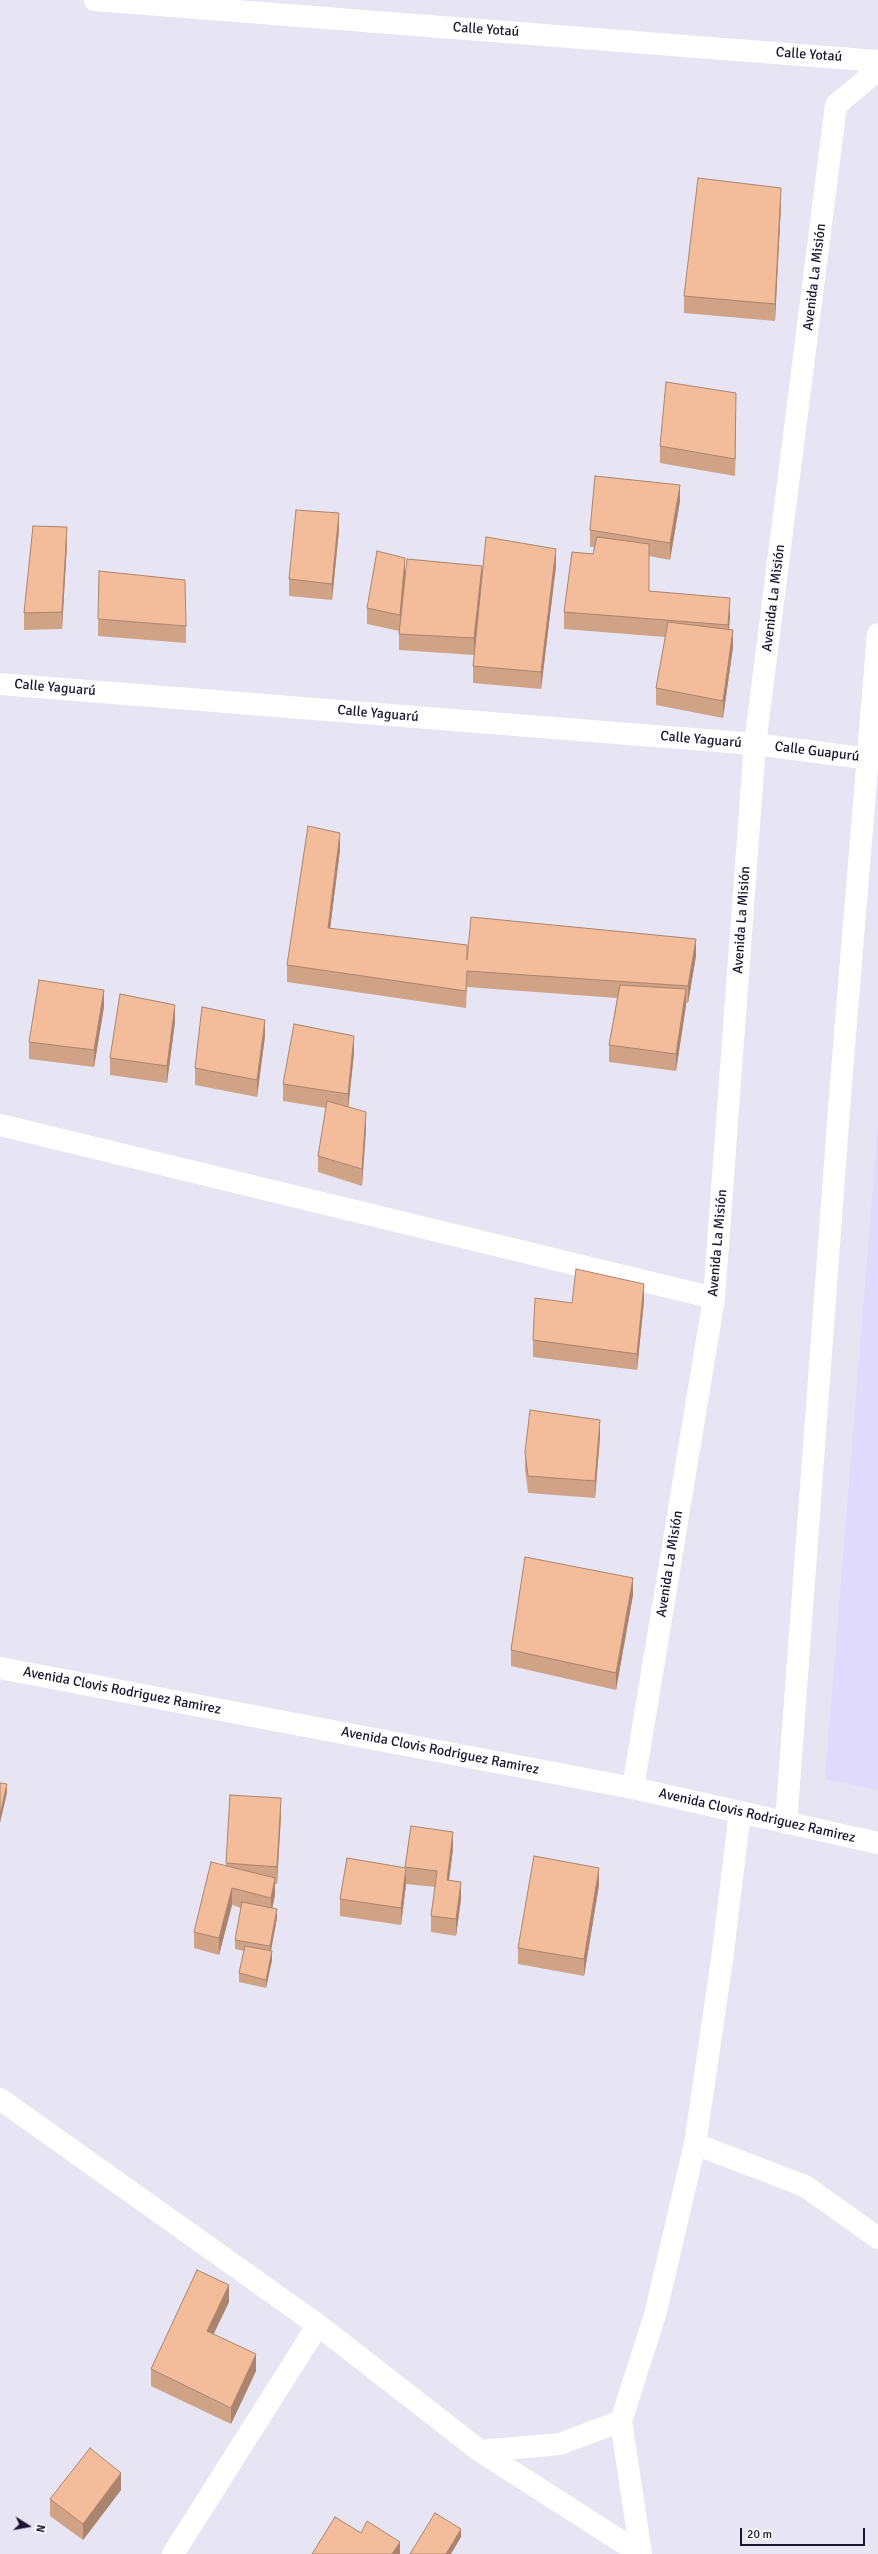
<!DOCTYPE html>
<html>
<head>
<meta charset="utf-8">
<style>
  body { margin:0 }
  #map { position:relative; width:878px; height:2554px; overflow:hidden; background:#e7e5f4; font-family:Signika,sans-serif }
  canvas { display:block }
  .north { position:absolute; left:8px; top:2506px; width:40px; height:40px; -webkit-text-stroke:3px #fff; paint-order:stroke; rotate:101deg; font-size:11px; font-weight:700; line-height:16px; text-align:center; color:#1c1531 }
  .north::after { content:''; display:block; margin:auto; width:14px; height:18px; background:#1c1531; clip-path:polygon(50% 0,100% 100%,50% 72%,0 100%) }
  .scale { position:absolute; left:740px; top:2528px; width:125px; height:18px; box-sizing:border-box; border:2px solid #1c1531; border-top:0; padding-left:5px; font-size:12px; line-height:14px; white-space:nowrap; color:#1c1531; -webkit-text-stroke:3px #fff; paint-order:stroke }
</style>
</head>
<body>
<div id="map">
<canvas width="878" height="2554"></canvas>
<div class="north">N</div>
<div class="scale">20 m</div>
</div>
<script>
const ctx = document.querySelector('canvas').getContext('2d');
ctx.lineJoin = 'round';
function fill(path, color) { ctx.fillStyle = color; ctx.fill(path, 'evenodd'); }
const poly = rows => new Path2D(rows.map(r => 'M' + r).join(''));
function strokePath(path, color, width, dash) { ctx.strokeStyle = color; ctx.lineWidth = width; ctx.lineCap = dash ? 'butt' : 'round'; ctx.setLineDash(dash || []); ctx.stroke(path); }
function label(font, color, halo, rows, align = 'center') {
  ctx.font = font + ' Signika,sans-serif'; ctx.lineWidth = 4; ctx.setLineDash([]); ctx.textBaseline = 'middle'; ctx.strokeStyle = halo; ctx.fillStyle = color; for (const [text, x, y, turn = 0] of rows) {
    ctx.save(); ctx.translate(x, y); ctx.rotate((+turn || 0) * Math.PI / 180); ctx.textAlign = isNaN(turn) ? turn : align; if (halo) ctx.strokeText(text, 0, 0); ctx.fillText(text, 0, 0); ctx.restore();
  }
}
fill(poly([
  [878,1125,878,1790,825,1779]
]), '#e0dafc');
strokePath(poly([
  [95,0,878,61],
  [0,684,755,744,878,760],
  [0,1125,714,1298],
  [0,2099,318,2325,480,2451,641,2554],
  [695,2144,805,2186,878,2238],
  [480,2451,560,2444,621,2421],
  [173,2554,318,2325],
  [641,2554,621,2421,655,2315,695,2144,722,1960,740,1812]
]), '#fff', 22);
strokePath(poly([
  [0,1668,633,1788,878,1843],
  [633,1788,714,1298,755,744,836,105,878,70],
  [786,1823,841,1083,878,634]
]), '#fff', 22);
fill(poly([
  [781,205,775,321,684,313,684,296],
  [736,410,735,476,660,463,660,446],
  [680,501,670,560,649,556,649,591,730,615,729,630,733,647,723,718,656,705,656,688,665,637,564,629,564,612,593,554,594,547,590,547,590,530],
  [339,530,332,600,289,596,289,579],
  [67,544,62,629,24,630,24,613],
  [556,566,541,689,473,683,473,666,474,655,399,650,399,631,367,624,367,608,405,572,482,579],
  [98,619,186,626,186,643,98,636],
  [340,850,330,928,467,960,696,956,688,1003,686,1003,676,1071,609,1062,609,1045,617,998,467,987,466,1008,287,982,287,965],
  [104,1007,94,1067,29,1059,29,1042],
  [175,1022,167,1083,110,1075,110,1058],
  [265,1036,257,1097,195,1085,195,1068],
  [354,1053,348,1107,366,1129,362,1186,318,1172,318,1156,326,1108,283,1101,283,1084],
  [644,1301,637,1370,533,1357,533,1340,572,1303],
  [600,1437,595,1498,528,1493,525,1469,525,1452],
  [633,1595,616,1690,511,1666,511,1650],
  [281,1815,277,1884,275,1884,275,1895,272,1908,277,1918,271,1951,272,1960,266,1988,239,1982,239,1973,244,1951,235,1949,235,1940,241,1908,232,1905,219,1955,194,1948,194,1932,226,1866,226,1863],
  [411,1826,453,1849,449,1880,461,1899,456,1936,431,1932,431,1916,435,1887,406,1884,401,1925,340,1916,340,1899,405,1868],
  [599,1885,584,1976,518,1964,518,1948],
  [229,2302,213,2334,256,2371,231,2424,151,2386,151,2369],
  [121,2490,83,2540,50,2516,50,2499]
]), '#d1a386');
fill(poly([
  [781,188,781,205,775,321,775,304],
  [736,393,736,410,735,476,735,459],
  [680,485,680,501,670,560,670,543],
  [339,513,339,530,332,600,332,584],
  [67,527,67,544,62,629,62,612],
  [556,549,556,566,541,689,541,672],
  [405,558,405,575,400,632,400,615],
  [482,566,482,583,474,655,474,638],
  [730,598,730,615,728,642,728,625],
  [733,630,733,647,723,718,723,701],
  [340,833,340,850,328,945,328,928],
  [696,939,696,956,688,1003,688,986],
  [686,989,686,1006,676,1071,676,1054],
  [104,990,104,1007,94,1067,94,1050],
  [175,1005,175,1022,167,1083,167,1066],
  [265,1020,265,1036,257,1097,257,1080],
  [354,1036,354,1053,348,1111,348,1094],
  [366,1112,366,1129,362,1186,362,1169],
  [644,1284,644,1301,637,1370,637,1354],
  [600,1420,600,1437,595,1498,595,1481],
  [633,1578,633,1595,616,1690,616,1673],
  [7,1784,7,1793,0,1823,0,1815],
  [281,1798,281,1815,277,1884,277,1867],
  [453,1832,453,1849,447,1896,447,1880],
  [406,1868,406,1885,401,1925,401,1908],
  [599,1868,599,1885,584,1976,584,1959],
  [275,1878,275,1895,271,1915,271,1898],
  [461,1882,461,1899,456,1936,456,1919],
  [232,1888,232,1905,219,1955,219,1938],
  [277,1909,277,1918,270,1955,270,1946],
  [272,1951,272,1960,266,1988,266,1980],
  [229,2285,229,2302,207,2348,207,2331],
  [256,2354,256,2371,231,2424,231,2408],
  [121,2473,121,2490,83,2540,83,2524],
  [461,2529,461,2537,451,2554,446,2554],
  [400,2542,400,2554,392,2554]
]), '#aa846d');
const building = poly([
  [698,178,781,188,775,304,684,296,698,178],
  [666,382,736,393,735,459,660,446,666,382],
  [595,476,680,485,670,543,590,530,595,476],
  [296,510,339,513,332,584,289,579,296,510],
  [33,526,67,527,62,612,24,613,33,526],
  [486,537,556,549,541,672,473,666,486,537],
  [597,537,649,544,649,591,730,598,728,625,564,612,572,552,593,554,597,537],
  [377,551,405,558,400,615,367,608,377,551],
  [407,559,482,566,474,638,399,634,407,559],
  [99,571,185,580,186,626,98,619,99,571],
  [668,622,733,630,723,701,656,688,668,622],
  [308,826,340,833,328,928,467,945,467,960,471,917,696,939,688,986,467,971,466,991,287,965,308,826],
  [39,980,104,990,94,1050,29,1042,39,980],
  [620,985,686,989,676,1054,609,1045,620,985],
  [120,994,175,1005,167,1066,110,1058,120,994],
  [202,1007,265,1020,257,1080,195,1068,202,1007],
  [294,1024,354,1036,348,1094,283,1084,294,1024],
  [327,1101,366,1112,362,1169,318,1156,327,1101],
  [576,1269,644,1284,637,1354,533,1340,535,1298,572,1303,576,1269],
  [530,1410,600,1420,595,1481,528,1476,525,1452,530,1410],
  [525,1557,633,1578,616,1673,511,1650,525,1557],
  [0,1783,7,1784,0,1815,0,1783],
  [230,1795,281,1798,277,1867,226,1863,230,1795],
  [411,1826,453,1832,447,1880,461,1882,456,1919,431,1916,437,1871,405,1867,411,1826],
  [534,1856,599,1868,584,1959,518,1948,534,1856],
  [347,1858,406,1868,401,1908,340,1899,347,1858],
  [211,1862,275,1878,271,1898,232,1888,219,1938,194,1932,211,1862],
  [242,1902,277,1909,270,1946,235,1940,242,1902],
  [245,1946,272,1951,266,1980,239,1973,245,1946],
  [197,2270,229,2285,207,2331,256,2354,231,2408,151,2369,197,2270],
  [90,2448,121,2473,83,2524,50,2499,90,2448],
  [435,2513,461,2529,446,2554,410,2554,435,2513],
  [335,2517,361,2533,367,2521,400,2542,392,2554,312,2554,335,2517]
]);
fill(building, '#f3bd9c');
strokePath(building, '#aa846d', 1);
label('14px', '#1c1531', '#fff', [
  ["Calle Yotaú",486,30,4],
  ["Calle Yotaú",809,55,4],
  ["Avenida La Misión",815,277,-83],
  ["Avenida La Misión",774,598,-83],
  ["Calle Yaguarú",55,688,5],
  ["Calle Yaguarú",378,714,5],
  ["Calle Yaguarú",701,740,5],
  ["Calle Guapurú",817,752,7],
  ["Avenida La Misión",742,920,-86],
  ["Avenida La Misión",718,1243,-85],
  ["Avenida La Misión",670,1564,-81],
  ["Avenida Clovis Rodriguez Ramirez",122,1691,11],
  ["Avenida Clovis Rodriguez Ramirez",440,1751,11],
  ["Avenida Clovis Rodriguez Ramirez",757,1816,13]
]);
</script>
</body>
</html>
